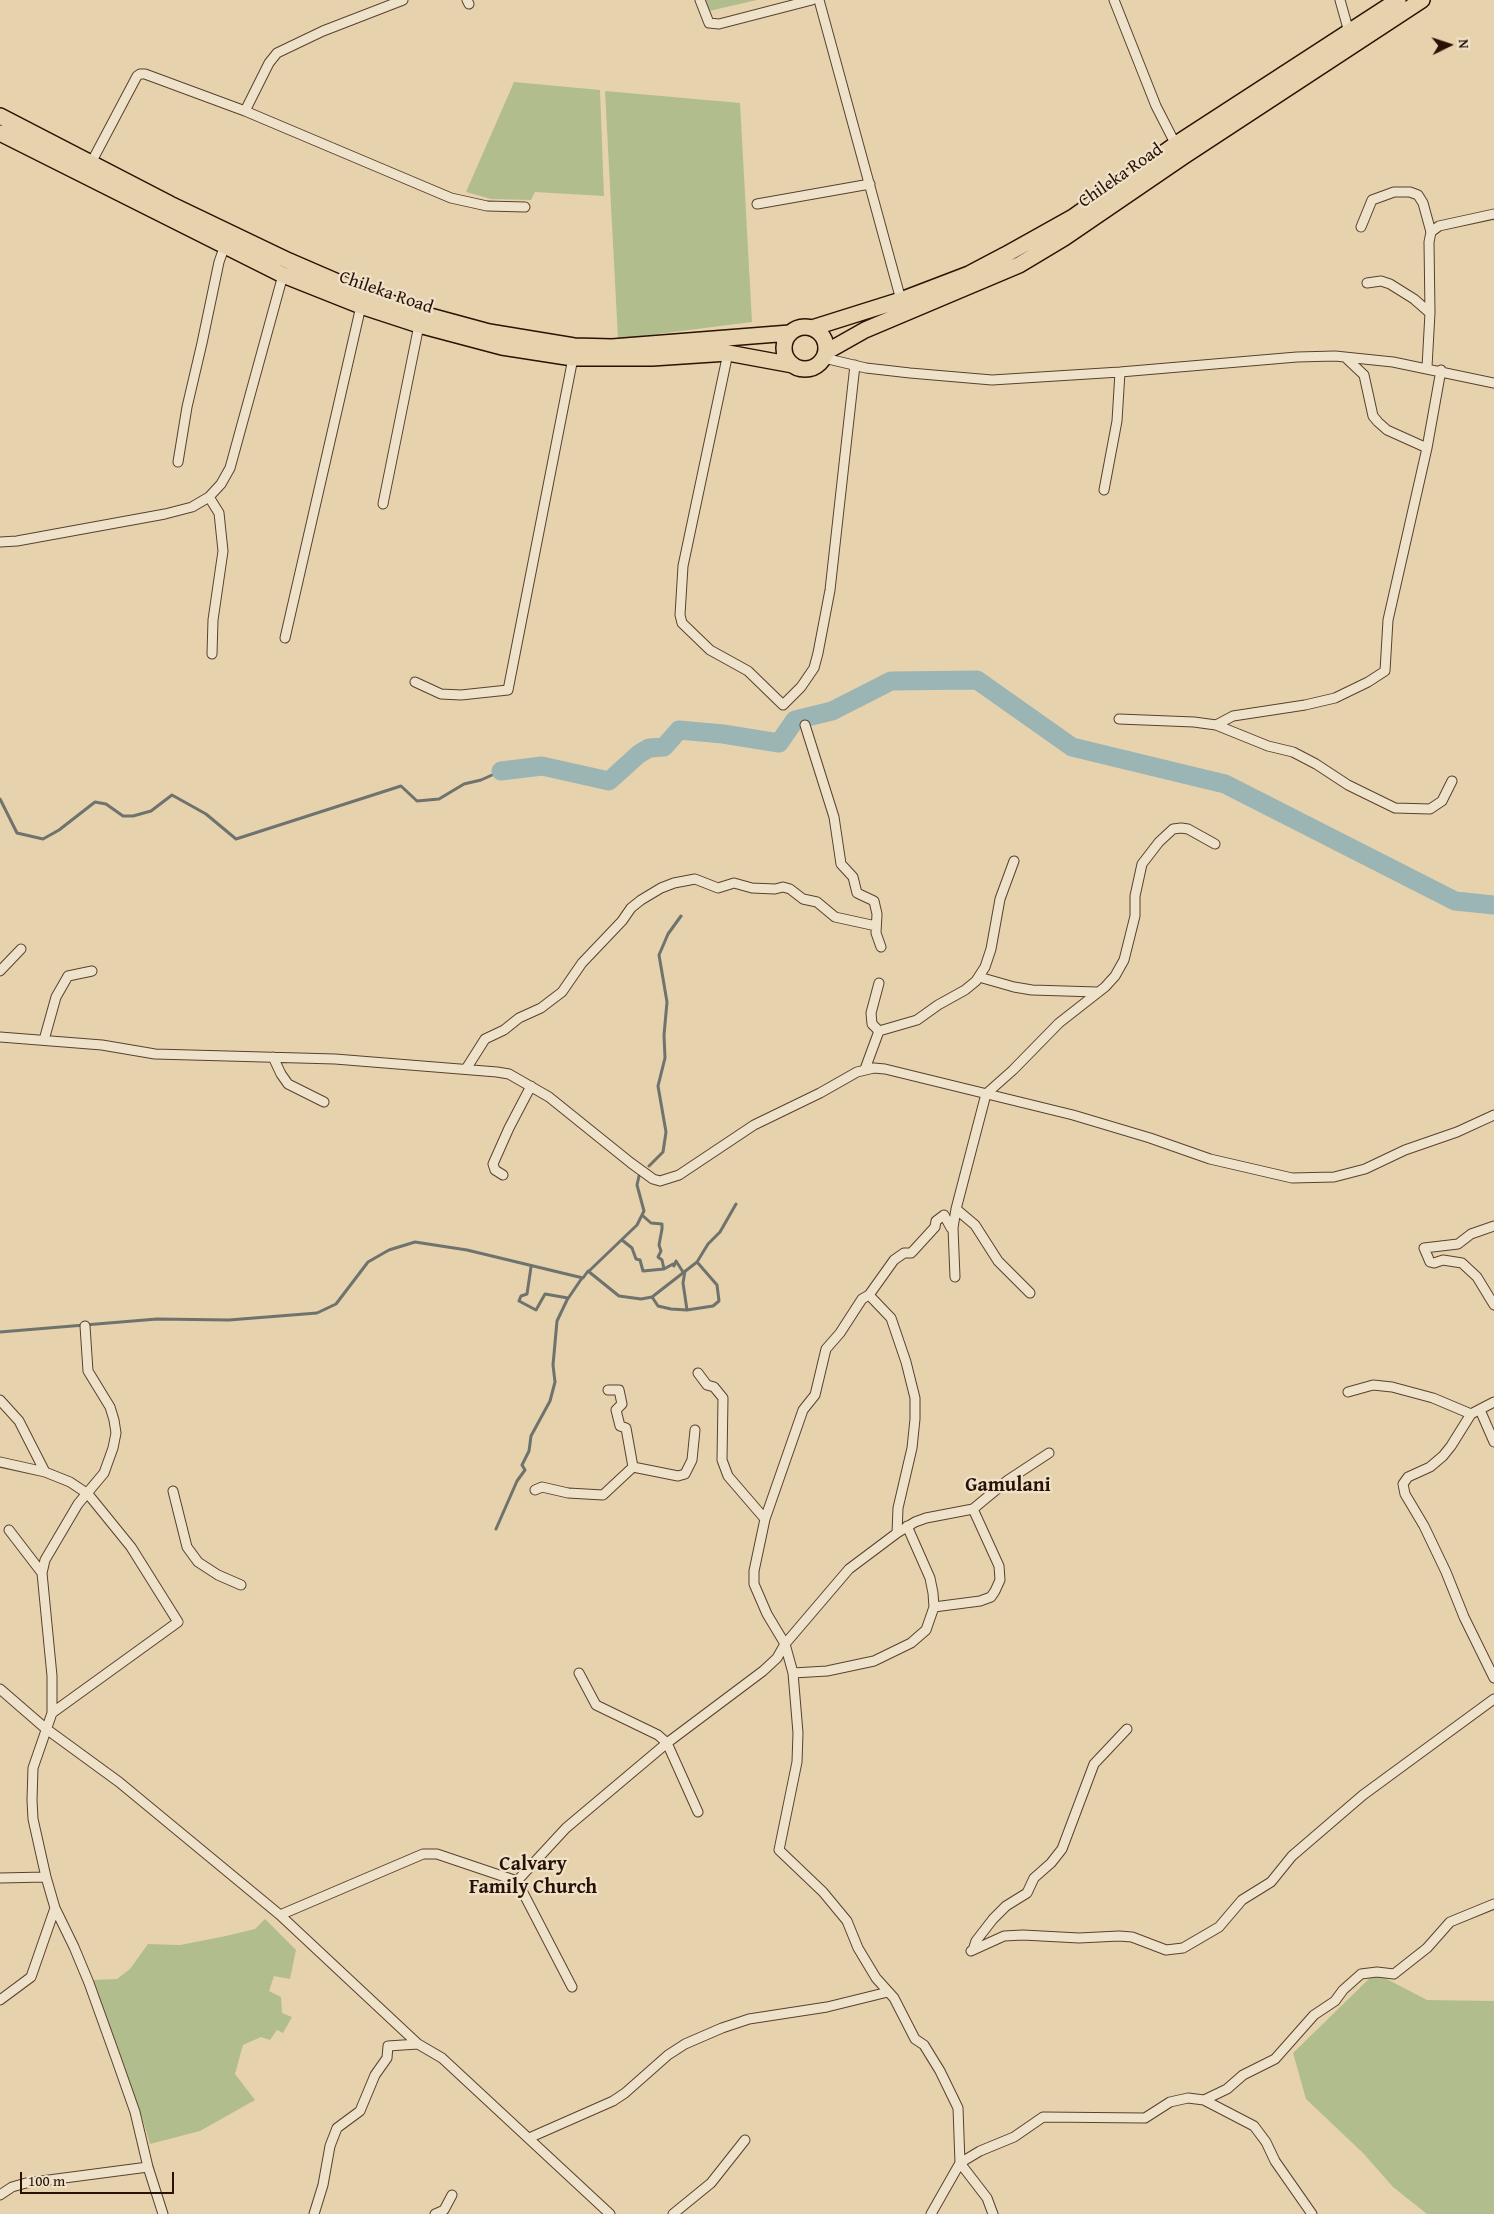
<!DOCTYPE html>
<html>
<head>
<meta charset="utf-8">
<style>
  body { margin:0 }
  #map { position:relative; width:1494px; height:2214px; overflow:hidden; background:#e7d2ae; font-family:"Gentium Book Plus",serif }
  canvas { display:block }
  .north { position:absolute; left:1424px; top:20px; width:50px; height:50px; -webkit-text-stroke:4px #efe2ca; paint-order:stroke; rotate:86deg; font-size:14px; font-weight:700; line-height:20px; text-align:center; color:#2a1103 }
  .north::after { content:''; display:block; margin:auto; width:18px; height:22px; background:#2a1103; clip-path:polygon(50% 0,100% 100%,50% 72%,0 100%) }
  .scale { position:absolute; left:20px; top:2172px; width:154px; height:22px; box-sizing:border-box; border:2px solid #2a1103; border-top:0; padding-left:6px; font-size:15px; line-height:18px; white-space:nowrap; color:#2a1103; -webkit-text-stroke:4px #efe2ca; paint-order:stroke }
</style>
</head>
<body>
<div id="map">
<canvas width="1494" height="2214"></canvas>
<div class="north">N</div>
<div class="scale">100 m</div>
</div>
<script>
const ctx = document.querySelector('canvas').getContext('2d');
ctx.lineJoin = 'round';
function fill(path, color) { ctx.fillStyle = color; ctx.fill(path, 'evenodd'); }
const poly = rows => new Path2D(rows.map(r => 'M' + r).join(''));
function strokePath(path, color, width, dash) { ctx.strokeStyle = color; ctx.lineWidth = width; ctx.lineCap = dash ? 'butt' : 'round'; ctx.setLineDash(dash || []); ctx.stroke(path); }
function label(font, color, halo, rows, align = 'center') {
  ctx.font = font + ' "Gentium Book Plus",serif'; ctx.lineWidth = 4.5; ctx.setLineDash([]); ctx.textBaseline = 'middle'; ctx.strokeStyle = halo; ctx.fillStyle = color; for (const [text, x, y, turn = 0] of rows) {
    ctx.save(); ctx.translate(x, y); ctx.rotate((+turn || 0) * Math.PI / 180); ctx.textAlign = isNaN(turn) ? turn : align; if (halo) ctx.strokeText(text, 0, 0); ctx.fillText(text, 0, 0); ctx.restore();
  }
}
fill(poly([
  [706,0,757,0,709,11],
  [514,82,600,90,604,196,535,192,531,200,491,199,466,192],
  [605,91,740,103,752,322,618,339],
  [265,1919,296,1950,290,1979,274,1976,269,1991,281,1997,282,2013,292,2017,283,2033,277,2030,270,2040,261,2037,243,2045,235,2074,255,2100,200,2131,150,2144,141,2114,116,2052,93,1980,117,1979,130,1969,148,1944,180,1945,226,1936,255,1929],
  [1375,1973,1427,2000,1494,2001,1494,2214,1427,2214,1393,2187,1363,2153,1306,2099,1293,2053]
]), '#b2bd8d');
strokePath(poly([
  [0,799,17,833,43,839,59,830,95,802,106,804,123,816,133,816,151,811,172,795,206,814,236,839,401,786,417,801,439,799,464,784,481,780,501,771],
  [649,1166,663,1152,666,1132,658,1086,665,1058,664,1035,667,1002,659,955,668,934,681,916],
  [642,1215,651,1223,662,1224,662,1229,659,1245,661,1251,658,1257,662,1260,664,1269],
  [622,1240,632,1248,636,1259,640,1260,643,1271,664,1269,673,1264,674,1266,676,1261,683,1272],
  [531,1267,527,1294,521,1296,519,1301,536,1310,545,1294,568,1298],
  [685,1271,683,1283,687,1310],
  [588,1272,637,1225,644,1211,637,1185,639,1176],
  [652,1297,658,1306,671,1309,687,1310,713,1306,719,1301,717,1285,697,1262],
  [0,1332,157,1319,229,1320,317,1313,336,1304,368,1262,389,1250,415,1242,467,1250,583,1278,588,1271,619,1296,641,1299,652,1297,697,1262,708,1244,720,1232,736,1204],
  [496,1529,517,1481,525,1470,522,1465,529,1451,531,1436,550,1401,555,1382,553,1365,557,1321,567,1300,582,1278]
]), '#6e736e', 3);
strokePath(poly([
  [501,771,542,766,609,781,639,754,649,748,664,747,679,730,723,734,779,743,795,720,832,711,891,681,977,680,1072,747,1225,784,1455,901,1494,905]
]), '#9bb5b5', 19);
const minor = poly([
  [467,0,469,4],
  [700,0,709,23,719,24,812,0],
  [819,0,901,300],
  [1114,0,1156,106,1177,147],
  [1340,0,1349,32],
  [245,111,269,63,277,53,323,31,403,0],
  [91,163,137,76,140,74,145,74,245,111,451,198,487,206,525,207],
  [757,204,870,184],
  [1361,227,1372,200,1394,192,1410,192,1418,195,1423,203,1431,232],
  [1367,283,1381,281,1390,284,1414,299,1430,313],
  [728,353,683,566,680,615,682,623,710,650,748,671,783,705,801,687,814,668,818,653,830,590,855,365],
  [1345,357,1364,375,1373,416,1378,422,1387,430,1427,448],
  [824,358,866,368,910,373,992,380,1120,372,1297,357,1335,356,1393,362,1494,383],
  [1427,367,1430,313,1429,242,1431,232,1439,226,1494,214],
  [178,462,187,407,202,343,219,262,225,245],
  [1104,490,1117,421,1120,372],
  [209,497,219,513,223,551,213,620,212,654],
  [383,504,419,325],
  [0,542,17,541,165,514,192,507,209,497,221,484,230,468,283,275],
  [285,638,361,306],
  [415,682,441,694,461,695,508,690,573,358],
  [1119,719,1194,722,1216,725,1268,746,1293,752,1316,764,1348,785,1395,808,1430,809,1442,801,1452,781],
  [805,725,834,817,841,864,853,877,857,893,874,901,877,914,876,933,881,947],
  [1216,725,1233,716,1305,705,1335,698,1368,682,1385,671,1388,620,1427,448,1441,370],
  [0,971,21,949],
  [979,977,1014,987,1032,990,1097,992],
  [879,1031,917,1020,938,1005,965,990,976,981,985,967,991,949,1000,899,1014,861],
  [879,1031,872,1024,871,1013,879,983],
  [0,1037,102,1045,155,1054,335,1059,497,1072,509,1074,549,1097,631,1163,653,1179,660,1181,679,1175,754,1125,820,1093,857,1072,874,1068,885,1069,1073,1115,1150,1138,1210,1159,1292,1178,1334,1177,1365,1169,1405,1150,1457,1132,1494,1115],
  [44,1040,56,997,68,976,92,971],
  [273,1057,281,1074,288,1084,324,1102],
  [466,1069,485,1039,504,1030,519,1018,541,1008,562,992,582,963,622,921,631,908,641,900,661,888,674,883,695,879,718,888,734,883,752,888,775,889,783,887,790,889,803,899,817,902,835,917,876,926],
  [865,1069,879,1031],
  [503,1175,495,1170,493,1164,509,1128,531,1086],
  [956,1209,975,1225,998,1261,1030,1293],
  [1494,1226,1471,1234,1458,1244,1424,1248,1430,1262,1434,1263,1443,1260,1462,1263,1477,1277,1494,1305],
  [953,1228,951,1228,944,1215,936,1221,935,1227,914,1250,911,1253,904,1253,894,1260,869,1295,862,1299,840,1333,826,1349,815,1395,803,1410,765,1519,754,1571,754,1584,767,1614,785,1644,793,1673,798,1733,797,1762,779,1850,823,1892,847,1921,858,1948,876,1978,894,1998,915,2039,924,2045,940,2071,958,2108,960,2163,987,2198,993,2214],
  [955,1277,953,1228,956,1209,986,1094,1013,1070,1059,1023,1105,987,1115,976,1124,960,1135,916,1135,896,1142,864,1159,842,1173,829,1181,828,1188,829,1215,844],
  [869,1295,891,1318,906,1362,915,1398,915,1419,912,1448,898,1508,897,1533],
  [85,1326,88,1371,110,1407,114,1420,116,1433,113,1448,104,1473,78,1504,45,1560,42,1573,52,1676,52,1713,33,1768,32,1800,33,1819,46,1877,55,1908,74,1947,89,1983,116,2058,135,2112,148,2167,163,2214],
  [698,1373,707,1385,714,1387,723,1398,722,1460,728,1476,765,1519],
  [608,1390,619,1390,622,1404,616,1410,620,1426,626,1428,633,1467],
  [1348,1392,1373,1385,1392,1387,1433,1398,1471,1414],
  [0,1400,19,1421,45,1472],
  [1494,1402,1471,1414,1451,1446,1443,1456,1430,1467,1408,1477,1403,1484,1405,1494,1424,1526,1446,1572,1464,1617,1494,1678],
  [1480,1410,1494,1442],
  [0,1462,45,1472,70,1482,88,1494,131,1547,178,1622,52,1713],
  [535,1490,542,1487,568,1493,603,1495,633,1467,678,1476,685,1474,692,1460,695,1430],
  [173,1491,187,1547,198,1562,218,1575,241,1585],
  [9,1530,42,1573],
  [934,1607,980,1601,991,1597,995,1591,1000,1580,999,1566,973,1509],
  [579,1673,596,1705,658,1735,667,1743,698,1812],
  [793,1673,827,1671,874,1661,911,1643,926,1630,934,1607,933,1593,930,1578,907,1526],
  [0,1689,45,1728,119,1782,280,1915,418,2044,442,2058,610,2214],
  [0,1878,46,1877],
  [517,1881,572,1987],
  [280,1915,423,1854,437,1854,517,1881,566,1828,667,1743,763,1671,777,1658,785,1644,849,1569,897,1533,915,1522,926,1518,973,1509,1008,1480,1049,1453],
  [973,1950,976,1941,993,1919,1006,1906,1027,1893,1034,1878,1051,1863,1062,1849,1094,1764,1127,1729],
  [971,1951,1004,1936,1023,1935,1079,1938,1119,1936,1132,1937,1166,1950,1183,1948,1219,1927,1242,1900,1271,1882,1292,1856,1363,1795,1494,1699],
  [0,2000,31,1977,55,1908],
  [1204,2100,1227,2089,1243,2075,1275,2059,1314,2015,1335,2001,1343,1990,1361,1974,1377,1972,1394,1974,1427,1948,1450,1922,1494,1904],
  [529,2138,613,2101,625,2093,668,2055,685,2044,722,2028,749,2019,827,2007,888,1992],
  [0,2195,12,2187,26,2183,148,2167],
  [314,2214,323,2185,330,2146,337,2128,360,2111,375,2075,387,2058,388,2046,418,2044],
  [435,2214,444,2210,452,2195],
  [673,2214,711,2183,745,2140],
  [931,2214,960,2163,980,2151,1014,2137,1043,2117,1145,2118,1170,2102,1188,2098,1204,2100,1254,2126,1266,2142,1275,2161,1312,2214]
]);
const trunk = poly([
  [0,116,170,204,289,261,363,293,419,313,489,332,574,346,612,347,790,333],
  [0,133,283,275,361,306,419,325,502,347,573,358,652,358,728,353,793,365],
  '784 348a21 21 0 1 1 42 0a21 21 0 1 1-42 0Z',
  [812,328,901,300,969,274,1005,255,1073,217,1176,144,1398,0],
  [826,352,865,330,1019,265,1064,238,1184,156,1422,0]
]);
strokePath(minor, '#59412e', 11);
strokePath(trunk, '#2a1103', 18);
strokePath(minor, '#efe2ca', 9);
strokePath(trunk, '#e7d2ae', 15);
label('18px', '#2a1103', '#efe2ca', [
  ["Chileka Road",1121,176,-35],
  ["Chileka Road",386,293,19]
]);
label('bold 20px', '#2a1103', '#efe2ca', [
  ["Gamulani",1008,1486],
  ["Calvary",533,1865],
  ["Family Church",533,1888]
]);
</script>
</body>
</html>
